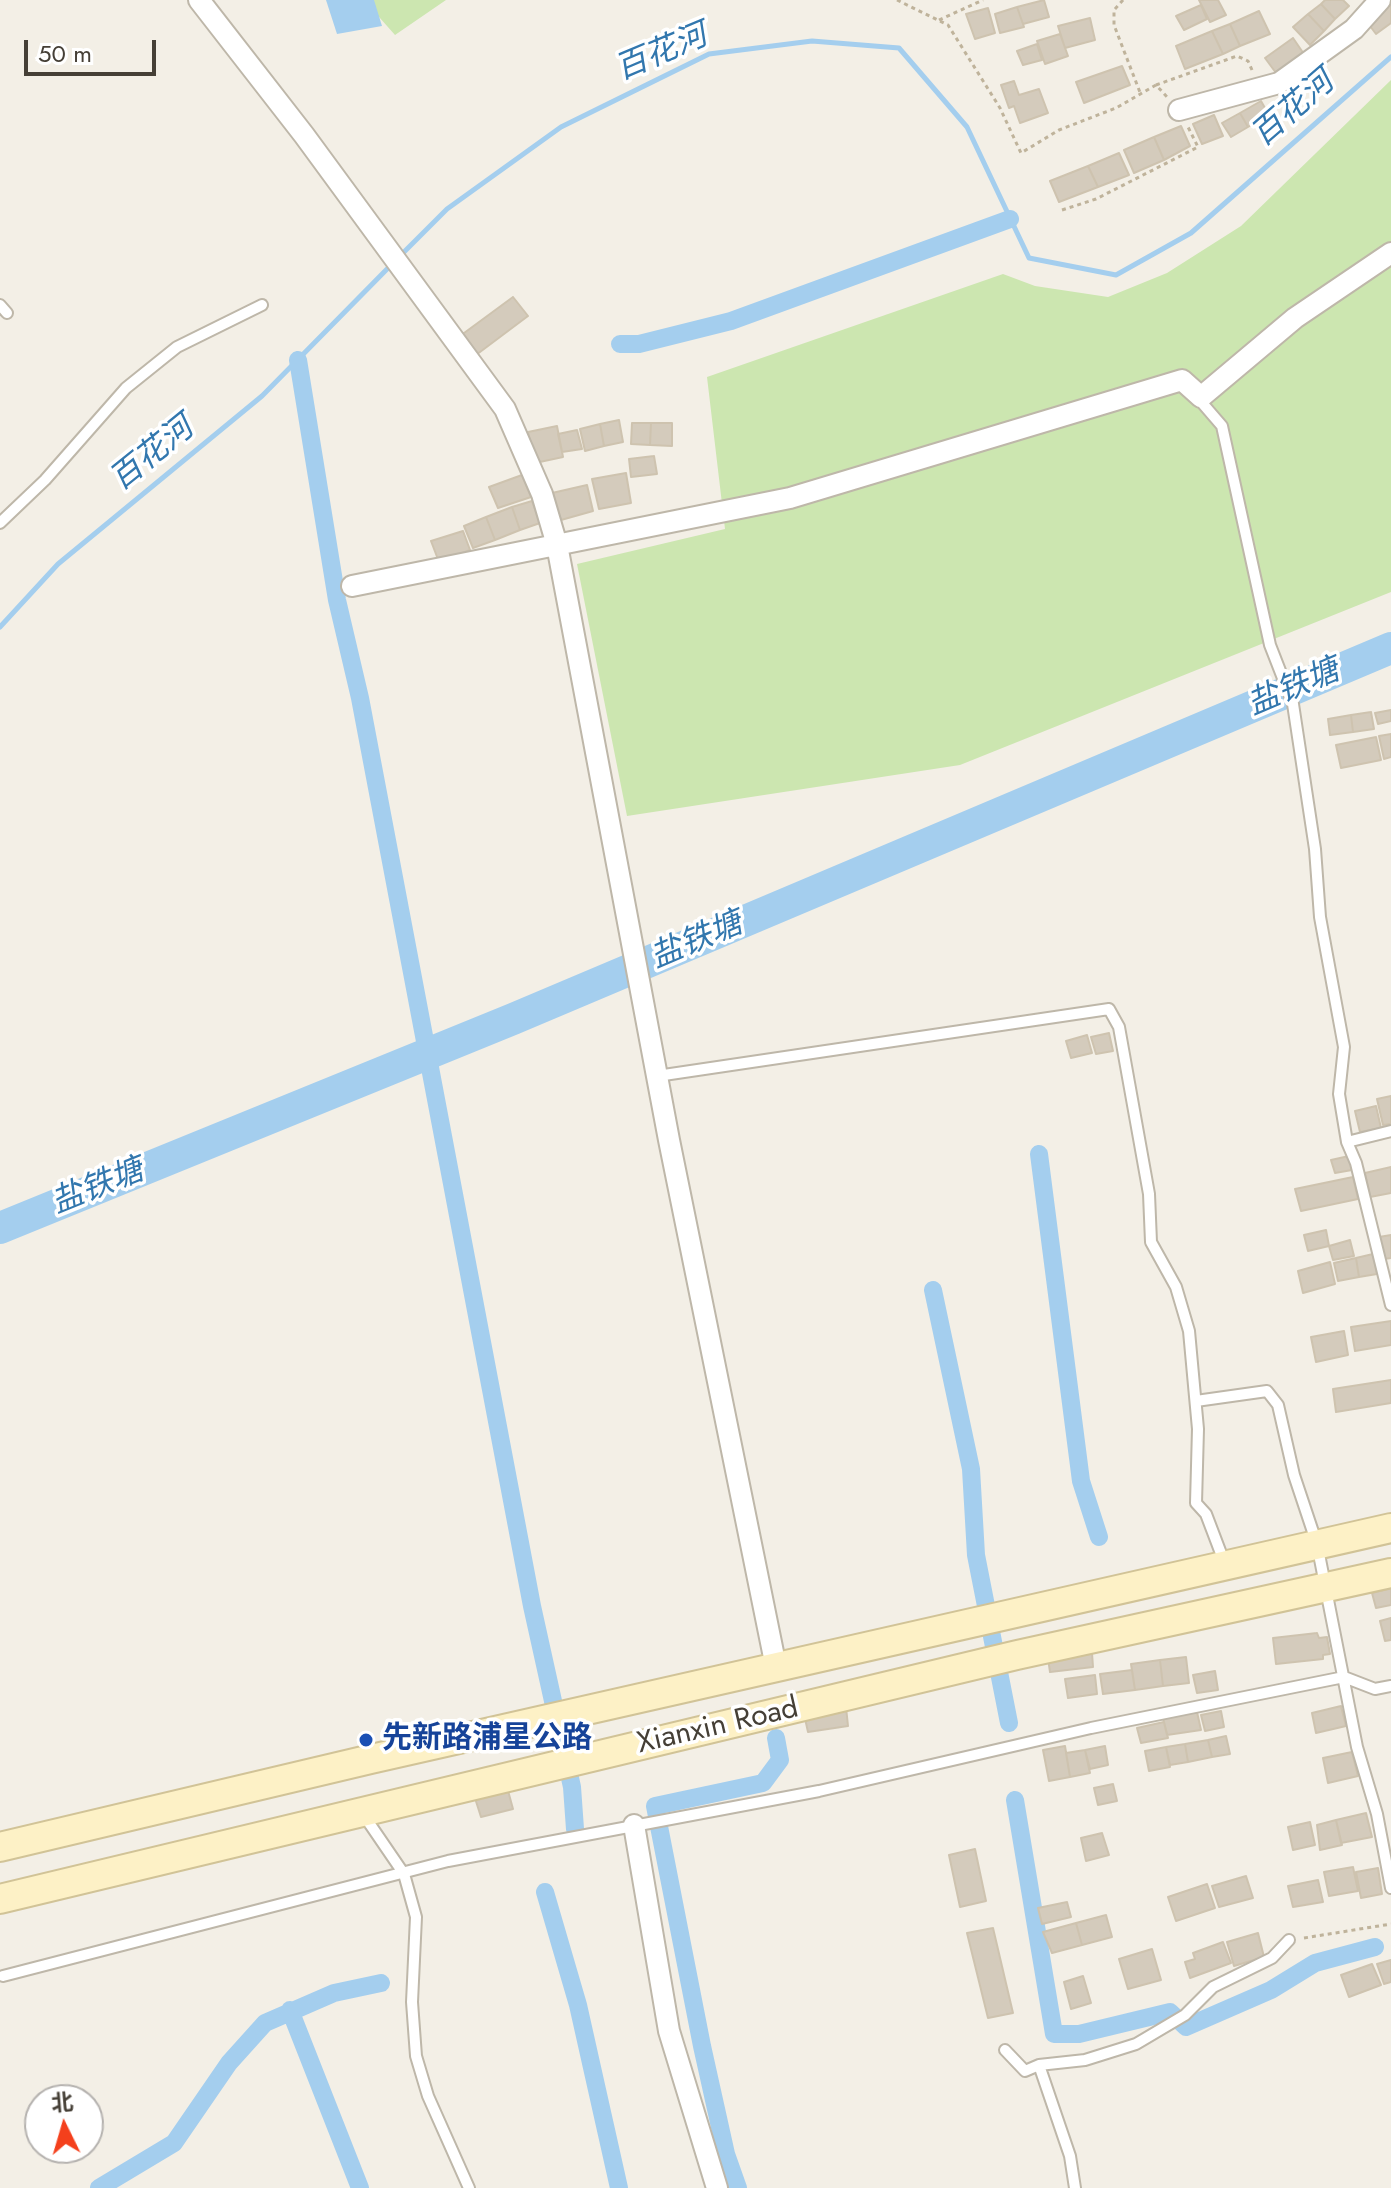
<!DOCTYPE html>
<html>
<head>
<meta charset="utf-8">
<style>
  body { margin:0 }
  #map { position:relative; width:1391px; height:2188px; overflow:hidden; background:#f3efe6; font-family:Jost,"Noto Sans SC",sans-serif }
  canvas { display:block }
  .north { position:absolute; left:24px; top:2084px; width:80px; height:80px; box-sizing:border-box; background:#fff; border:2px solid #b5b2af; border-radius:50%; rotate:355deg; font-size:22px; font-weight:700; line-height:32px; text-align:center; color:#453f36 }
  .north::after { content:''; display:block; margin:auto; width:28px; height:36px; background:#f4401c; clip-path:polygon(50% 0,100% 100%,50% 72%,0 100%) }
  .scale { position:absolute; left:24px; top:40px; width:132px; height:36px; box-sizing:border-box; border:4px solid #453f36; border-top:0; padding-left:10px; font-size:24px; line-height:28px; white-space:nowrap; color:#453f36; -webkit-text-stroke:6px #fff; paint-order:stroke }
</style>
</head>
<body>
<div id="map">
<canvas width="1391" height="2188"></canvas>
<div class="north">北</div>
<div class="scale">50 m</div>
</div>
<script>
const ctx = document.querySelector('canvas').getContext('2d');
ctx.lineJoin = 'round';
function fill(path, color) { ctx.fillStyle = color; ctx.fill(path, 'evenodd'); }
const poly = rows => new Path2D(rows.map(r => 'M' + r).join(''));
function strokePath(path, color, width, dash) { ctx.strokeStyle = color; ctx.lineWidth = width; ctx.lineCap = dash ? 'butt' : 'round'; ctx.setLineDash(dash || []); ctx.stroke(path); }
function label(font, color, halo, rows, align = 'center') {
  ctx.font = font + ' Jost,"Noto Sans SC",sans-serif'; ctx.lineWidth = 7; ctx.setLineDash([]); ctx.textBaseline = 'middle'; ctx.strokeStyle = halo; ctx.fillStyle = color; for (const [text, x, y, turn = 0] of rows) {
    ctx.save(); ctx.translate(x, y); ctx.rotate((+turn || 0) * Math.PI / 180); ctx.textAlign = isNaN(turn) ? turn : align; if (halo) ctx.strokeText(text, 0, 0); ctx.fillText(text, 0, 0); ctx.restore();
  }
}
fill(poly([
  [364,0,446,0,395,35],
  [1391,80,1391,592,960,765,627,816,577,564,725,529,707,377,1003,274,1035,286,1108,297,1167,273,1241,226]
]), '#cce6b0');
fill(poly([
  [326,0,374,0,382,26,337,34]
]), '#a4ceee');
strokePath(poly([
  [399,257,447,209,561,127,709,54,812,41,899,48,967,127,1029,258,1116,275,1191,233,1391,57],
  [0,627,58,564,262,396,392,264]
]), '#a4ceee', 5);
strokePath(poly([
  [620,344,639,344,731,321,1010,219],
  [298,360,337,600,360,698,532,1606,572,1787,575,1829],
  [1039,1154,1081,1481,1099,1537],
  [933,1290,971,1469,976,1555,1009,1723],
  [1015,1800,1054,2034,1079,2034,1170,2012,1186,2027,1271,1990,1315,1963,1375,1947],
  [545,1892,578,2005,619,2188],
  [290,2010,360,2188],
  [99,2188,174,2143,229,2063,265,2023,334,1993,381,1983],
  [738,2188,726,2154,702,2046,655,1806,763,1783,780,1760,776,1738]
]), '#a4ceee', 18);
strokePath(poly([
  [0,1228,513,1019,1391,648]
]), '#a4ceee', 32);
const building = poly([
  [1044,0,1049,17,1023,24,1017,7,1044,0],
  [1199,0,1218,0,1226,15,1210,22,1199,0],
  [1325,0,1343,0,1349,6,1335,19,1321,4,1325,0],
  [1391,2,1391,23,1376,34,1367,22,1391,2],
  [1321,4,1335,19,1324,31,1308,14,1321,4],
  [1201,5,1207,19,1184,30,1176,16,1201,5],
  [1017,7,1024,27,1000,33,995,14,1017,7],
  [988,8,995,33,975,39,966,14,988,8],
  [1259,11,1270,34,1240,46,1230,24,1259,11],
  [1308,14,1324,31,1310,45,1293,27,1308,14],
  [1090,18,1095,40,1065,48,1058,26,1090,18],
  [1230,24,1240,46,1223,54,1212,31,1230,24],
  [1212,31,1223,54,1185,69,1176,46,1212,31],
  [1060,34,1068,56,1045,64,1037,41,1060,34],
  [1293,38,1306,57,1279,77,1265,58,1293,38],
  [1037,44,1042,60,1023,65,1017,51,1037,44],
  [1122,66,1130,85,1084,103,1076,82,1122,66],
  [1014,81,1019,95,1039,89,1048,113,1020,123,1014,106,1009,108,1001,85,1014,81],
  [1261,101,1269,115,1248,127,1240,113,1261,101],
  [1240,113,1248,127,1231,137,1222,123,1240,113],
  [1214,115,1223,136,1202,144,1193,124,1214,115],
  [1181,126,1190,146,1164,160,1154,137,1181,126],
  [1154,137,1164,160,1134,173,1124,150,1154,137],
  [1119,153,1129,175,1098,187,1088,166,1119,153],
  [1088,166,1098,187,1059,202,1050,181,1088,166],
  [513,297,528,316,476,355,460,336,513,297],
  [619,420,623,442,604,446,600,424,619,420],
  [632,423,651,423,650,445,631,444,632,423],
  [651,423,672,423,672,446,650,445,651,423],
  [600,424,604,446,585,451,580,429,600,424],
  [557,426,563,457,535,463,528,432,557,426],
  [577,430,582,449,562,452,558,434,577,430],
  [654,456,657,474,631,477,629,459,654,456],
  [626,473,631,503,599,509,592,479,626,473],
  [522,475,531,497,498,508,489,487,522,475],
  [587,485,593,511,561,520,552,493,587,485],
  [532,501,540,523,520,530,512,507,532,501],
  [512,507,520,530,495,540,486,517,512,507],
  [486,517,495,540,473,548,464,526,486,517],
  [463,531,470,550,439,562,431,541,463,531],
  [1391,710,1391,721,1378,724,1375,713,1391,710],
  [1371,712,1374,729,1353,732,1351,715,1371,712],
  [1351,715,1353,732,1330,735,1328,719,1351,715],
  [1391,734,1391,757,1384,759,1379,736,1391,734],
  [1376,737,1381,760,1341,768,1336,745,1376,737],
  [1109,1033,1113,1051,1096,1054,1091,1037,1109,1033],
  [1087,1035,1092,1053,1071,1058,1066,1041,1087,1035],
  [1391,1096,1391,1124,1383,1125,1377,1099,1391,1096],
  [1376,1106,1381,1128,1360,1132,1355,1111,1376,1106],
  [1349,1156,1352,1170,1335,1173,1331,1160,1349,1156],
  [1391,1167,1391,1193,1370,1197,1365,1173,1391,1167],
  [1353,1177,1358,1199,1301,1211,1295,1189,1353,1177],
  [1326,1230,1329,1246,1308,1251,1304,1235,1326,1230],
  [1391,1235,1391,1258,1384,1259,1379,1237,1391,1235],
  [1350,1240,1354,1256,1333,1260,1329,1246,1350,1240],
  [1373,1254,1377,1274,1359,1277,1356,1258,1373,1254],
  [1356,1258,1359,1277,1338,1281,1334,1263,1356,1258],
  [1330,1262,1335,1284,1303,1293,1298,1271,1330,1262],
  [1391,1321,1391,1345,1355,1351,1351,1327,1391,1321],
  [1344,1331,1348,1355,1316,1362,1311,1337,1344,1331],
  [1391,1380,1391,1403,1336,1412,1333,1389,1391,1380],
  [1391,1588,1391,1605,1376,1608,1372,1593,1391,1588],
  [1391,1618,1391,1640,1385,1641,1380,1621,1391,1618],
  [1317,1633,1319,1638,1327,1637,1330,1654,1323,1655,1323,1659,1276,1664,1273,1638,1317,1633],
  [1092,1653,1093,1667,1050,1672,1048,1658,1092,1653],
  [1186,1657,1189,1683,1163,1686,1160,1660,1186,1657],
  [1160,1660,1163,1686,1135,1690,1131,1664,1160,1660],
  [1132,1670,1135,1690,1103,1694,1100,1674,1132,1670],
  [1215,1671,1218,1690,1197,1693,1193,1675,1215,1671],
  [1095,1675,1097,1694,1068,1698,1065,1679,1095,1675],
  [1341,1706,1346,1726,1316,1733,1312,1713,1341,1706],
  [846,1707,848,1726,808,1732,804,1714,846,1707],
  [1221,1711,1224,1727,1205,1731,1201,1715,1221,1711],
  [1197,1712,1201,1730,1167,1735,1163,1718,1197,1712],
  [1164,1722,1168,1738,1141,1743,1137,1728,1164,1722],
  [1226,1736,1230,1754,1212,1757,1208,1740,1226,1736],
  [1208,1740,1212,1757,1188,1762,1185,1744,1208,1740],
  [1185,1744,1188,1762,1170,1765,1166,1747,1185,1744],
  [1065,1746,1070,1777,1049,1781,1043,1750,1065,1746],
  [1105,1746,1108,1765,1090,1769,1085,1750,1105,1746],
  [1166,1747,1170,1767,1149,1771,1145,1751,1166,1747],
  [1085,1750,1090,1773,1070,1777,1066,1753,1085,1750],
  [1352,1752,1358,1776,1328,1783,1323,1758,1352,1752],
  [1113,1784,1117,1801,1098,1805,1094,1788,1113,1784],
  [507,1787,513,1809,481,1817,474,1795,507,1787],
  [1366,1813,1372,1837,1341,1843,1336,1820,1366,1813],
  [1336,1820,1342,1845,1320,1850,1317,1825,1336,1820],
  [1310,1822,1315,1845,1293,1850,1288,1827,1310,1822],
  [1102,1833,1109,1855,1086,1861,1081,1838,1102,1833],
  [975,1849,986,1901,960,1907,949,1855,975,1849],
  [1353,1867,1358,1891,1329,1896,1324,1872,1353,1867],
  [1378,1868,1382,1894,1361,1898,1356,1872,1378,1868],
  [1246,1876,1253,1898,1219,1907,1212,1886,1246,1876],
  [1318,1880,1323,1902,1293,1907,1288,1886,1318,1880],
  [1207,1884,1215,1908,1176,1921,1168,1897,1207,1884],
  [1067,1902,1071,1917,1042,1924,1038,1908,1067,1902],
  [1106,1915,1112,1937,1082,1945,1076,1923,1106,1915],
  [1076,1923,1082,1945,1052,1953,1043,1932,1076,1923],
  [993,1928,1013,2013,988,2018,967,1933,993,1928],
  [1258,1933,1264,1957,1234,1966,1227,1942,1258,1933],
  [1223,1942,1231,1963,1190,1978,1185,1962,1195,1959,1193,1953,1223,1942],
  [1152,1949,1161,1980,1128,1989,1119,1959,1152,1949],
  [1391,1960,1391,1982,1384,1984,1377,1964,1391,1960],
  [1372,1964,1381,1985,1349,1997,1341,1975,1372,1964],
  [1083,1976,1091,2003,1071,2009,1064,1982,1083,1976]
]);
fill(building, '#d4cbbc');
strokePath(building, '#cec3af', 2);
const service = poly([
  [0,305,7,313],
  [1197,397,1222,426,1270,645,1293,704,1315,849,1320,917,1344,1047,1339,1094,1347,1142,1356,1163,1391,1305],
  [0,523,45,480,126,388,177,347,262,305],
  [657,1076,1109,1009,1119,1027,1149,1194,1151,1242,1176,1287,1189,1331,1198,1429,1196,1503,1206,1514,1225,1564],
  [1347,1142,1391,1131],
  [1196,1401,1267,1391,1278,1405,1294,1475,1317,1544,1357,1747,1377,1814,1391,1888],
  [363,1814,404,1874,416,1917,412,2002,416,2056,428,2096,469,2188],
  [3,1976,448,1861,819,1791,1091,1728,1344,1677,1375,1689,1391,1686],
  [1005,2050,1025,2071,1039,2065,1085,2060,1136,2044,1185,2015,1213,1987,1272,1958,1289,1940],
  [1039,2065,1070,2156,1075,2188]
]);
const minor = poly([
  [199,0,304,135,505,409,542,494,557,545,669,1140,776,1667],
  [1179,110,1279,83,1354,29,1380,0],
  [352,586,790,498,1182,380,1201,397,1295,318,1391,253],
  [634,1825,669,2031,717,2188]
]);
const secondary = poly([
  [0,1847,371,1759,1391,1528],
  [0,1899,1017,1655,1391,1573]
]);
strokePath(service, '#beb7a9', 14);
strokePath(minor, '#beb7a9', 24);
strokePath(secondary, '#d1c397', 32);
strokePath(poly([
  [897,0,948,25,1000,108,1021,153,1059,130,1116,108,1156,85,1168,98],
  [1123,0,1114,10,1114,25,1141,95],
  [939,20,983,0],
  [1156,85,1237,56,1248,61,1252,70],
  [1062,210,1096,199,1198,147,1188,127],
  [1304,1938,1391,1924]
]), '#bfb39b', 3, [4, 4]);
strokePath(service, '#fff', 10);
strokePath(minor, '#fff', 20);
strokePath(secondary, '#fdf1c6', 28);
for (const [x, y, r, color] of [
  [366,1740,8,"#1a4fb4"]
]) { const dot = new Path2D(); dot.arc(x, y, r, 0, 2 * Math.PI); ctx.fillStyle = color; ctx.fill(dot); strokePath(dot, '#fff', 3); }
label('30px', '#453f36', '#fff', [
  ["Xianxin Road",718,1727,-13]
]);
label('bold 30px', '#164399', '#fff', [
  ["先新路浦星公路",382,1740]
], 'left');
label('italic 32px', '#3277ae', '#fff', [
  ["百花河",662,54,-23],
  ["百花河",1294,110,-41],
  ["百花河",153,455,-39],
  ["盐铁塘",1294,689,-23],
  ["盐铁塘",697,942,-23],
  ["盐铁塘",98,1188,-22]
]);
</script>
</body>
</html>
